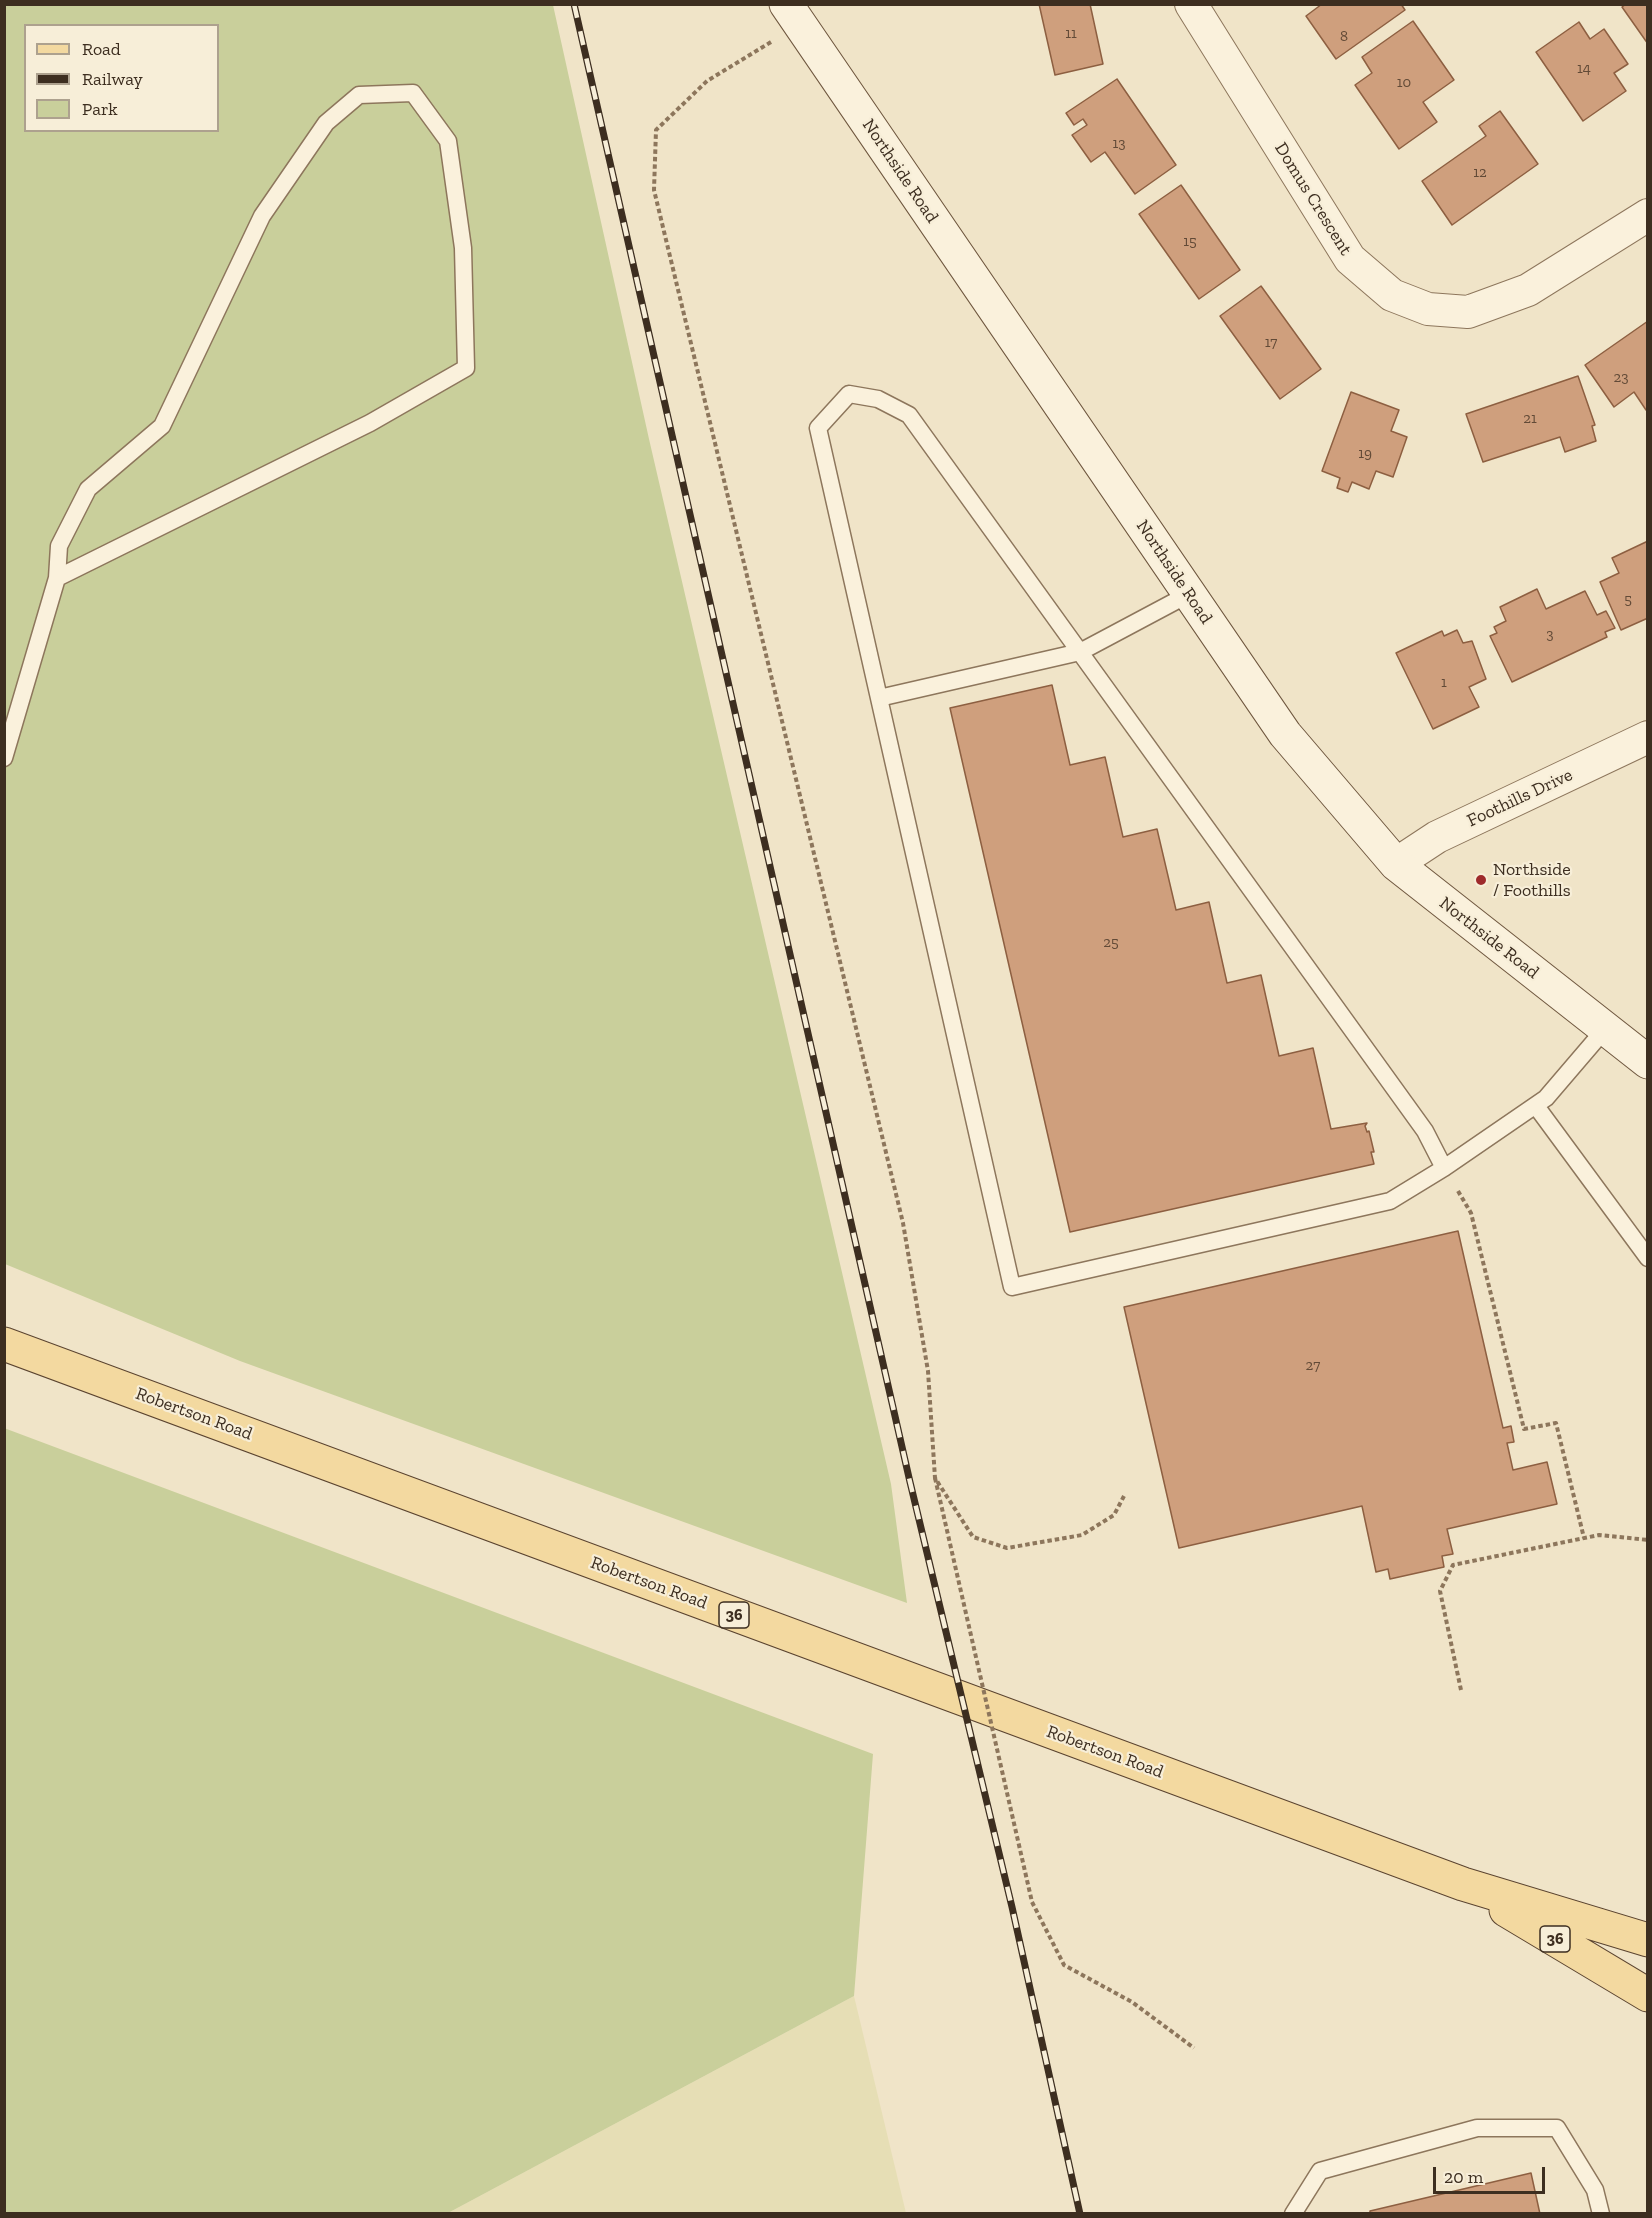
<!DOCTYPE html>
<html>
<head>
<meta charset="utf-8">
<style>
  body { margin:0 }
  #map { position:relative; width:1652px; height:2218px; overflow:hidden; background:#f0e4c8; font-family:"Zilla Slab",serif }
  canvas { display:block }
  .frame { position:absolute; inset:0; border:6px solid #3d2e20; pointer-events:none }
  .legend { position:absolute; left:24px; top:24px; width:195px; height:108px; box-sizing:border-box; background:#f7eed8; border:2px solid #ada18e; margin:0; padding:8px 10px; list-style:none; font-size:18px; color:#3d2e20 }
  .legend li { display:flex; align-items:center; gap:12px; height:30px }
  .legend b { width:30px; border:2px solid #ada18e }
  .scale { position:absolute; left:1433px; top:2167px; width:112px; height:27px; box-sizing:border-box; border:3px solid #3d2e20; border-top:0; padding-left:8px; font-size:18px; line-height:21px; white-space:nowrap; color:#3d2e20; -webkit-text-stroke:4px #f7eed8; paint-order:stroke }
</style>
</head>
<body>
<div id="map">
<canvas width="1652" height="2218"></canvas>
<div class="frame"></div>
<ul class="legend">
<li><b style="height:8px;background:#f3d9a0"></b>Road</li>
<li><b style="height:8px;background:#3d2e20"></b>Railway</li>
<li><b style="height:16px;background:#c9cf9b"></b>Park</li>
</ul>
<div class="scale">20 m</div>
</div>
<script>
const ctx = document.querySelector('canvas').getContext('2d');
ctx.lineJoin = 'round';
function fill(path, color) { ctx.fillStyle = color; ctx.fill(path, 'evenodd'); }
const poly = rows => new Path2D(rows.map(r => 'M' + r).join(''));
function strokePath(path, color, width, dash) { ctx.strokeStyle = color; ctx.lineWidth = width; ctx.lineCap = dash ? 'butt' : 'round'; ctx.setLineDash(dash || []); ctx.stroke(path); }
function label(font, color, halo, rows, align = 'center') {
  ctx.font = font + ' "Zilla Slab",serif'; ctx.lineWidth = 4.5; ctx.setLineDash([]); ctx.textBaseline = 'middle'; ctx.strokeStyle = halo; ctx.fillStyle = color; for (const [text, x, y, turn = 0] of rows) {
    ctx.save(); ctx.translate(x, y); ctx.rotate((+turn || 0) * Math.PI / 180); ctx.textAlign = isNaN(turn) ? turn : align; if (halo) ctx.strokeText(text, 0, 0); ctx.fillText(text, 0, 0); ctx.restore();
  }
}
fill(poly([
  [854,1996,906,2213,448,2213]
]), '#e6deb5');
fill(poly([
  [5,5,553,5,649,439,891,1484,907,1603,240,1361,5,1264],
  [26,26,218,26,218,130,26,130],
  [4,1428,873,1754,854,1996,448,2213,5,2213]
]), '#c9cf9b');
const building = poly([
  [1039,4,1090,4,1103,64,1055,75,1039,4],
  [1322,4,1401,4,1405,10,1336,59,1306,16,1322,4],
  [1626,4,1648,4,1648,44,1622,7,1626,4],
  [1413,21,1454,80,1423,102,1437,122,1399,149,1355,85,1372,73,1362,57,1413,21],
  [1579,22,1590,39,1604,29,1628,64,1614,73,1626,91,1583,121,1536,52,1579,22],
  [1117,79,1176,165,1135,194,1105,152,1091,162,1072,135,1087,125,1083,119,1074,125,1066,113,1117,79],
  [1500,111,1538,164,1452,225,1422,181,1486,136,1479,126,1500,111],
  [1181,185,1240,270,1199,299,1139,214,1181,185],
  [1261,286,1321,369,1280,399,1220,316,1261,286],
  [1648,321,1648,408,1646,410,1634,392,1614,407,1585,365,1648,321],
  [1578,376,1595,425,1592,426,1596,441,1565,452,1560,437,1483,462,1466,414,1578,376],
  [1351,392,1399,410,1391,431,1407,437,1393,477,1376,471,1369,489,1352,482,1348,492,1337,488,1340,478,1322,471,1351,392],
  [1648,541,1648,618,1621,630,1600,582,1619,573,1612,558,1648,541],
  [1537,589,1546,609,1585,591,1597,615,1606,611,1615,628,1605,632,1607,637,1512,682,1490,636,1497,633,1494,627,1506,621,1500,607,1537,589],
  [1457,630,1463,643,1472,641,1486,679,1469,687,1479,707,1433,729,1396,653,1442,631,1444,636,1457,630],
  [1052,685,1070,765,1105,757,1123,837,1157,829,1176,910,1209,902,1227,983,1261,975,1279,1056,1313,1048,1331,1129,1367,1123,1365,1126,1367,1132,1369,1131,1374,1152,1371,1152,1374,1164,1070,1232,950,708,1052,685],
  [1458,1231,1503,1428,1511,1426,1514,1442,1507,1443,1513,1470,1547,1462,1557,1504,1447,1529,1453,1554,1442,1556,1444,1567,1390,1579,1388,1569,1376,1572,1362,1506,1179,1548,1124,1307,1458,1231],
  [1531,2173,1540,2214,1370,2214,1370,2211,1531,2173]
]);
fill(building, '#cf9f7d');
strokePath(building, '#8d5f41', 1.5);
const lane = poly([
  [879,698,1080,652,1189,594],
  [4,758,57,578,59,546,88,489,162,426,262,216,326,123,359,95,413,93,448,141,463,248,466,368,370,423,57,578],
  [1536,1106,1648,1258],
  [1444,1168,1425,1131,909,415,878,399,849,394,818,428,1012,1287,1390,1201,1444,1168,1546,1098,1605,1029],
  [1293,2214,1320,2171,1477,2128,1557,2128,1595,2190,1601,2214]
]);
const street = poly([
  [1191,4,1350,259,1392,295,1428,309,1468,312,1528,290,1648,215],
  [1396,864,1437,837,1648,737]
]);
const secondary = poly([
  [786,4,1285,734,1396,864,1648,1062]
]);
const primary = poly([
  [4,1344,1463,1884,1648,1940],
  [1506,1910,1648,1995]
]);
strokePath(lane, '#8d765c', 19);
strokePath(street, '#8d765c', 34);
strokePath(secondary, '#6f573f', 35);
strokePath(primary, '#5b4430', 35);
strokePath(poly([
  [771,42,707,81,656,130,654,190,903,1223,928,1371,935,1478,973,1537,1007,1548,1082,1535,1114,1515,1124,1496],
  [1458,1191,1471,1213,1524,1429,1556,1423,1584,1538],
  [1461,1690,1440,1591,1453,1565,1599,1535,1648,1540],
  [1032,1902,1064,1965,1132,2002,1194,2048]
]), '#8d765c', 4, [4.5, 3]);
strokePath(lane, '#faf1dc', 16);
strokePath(street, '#faf1dc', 32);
strokePath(secondary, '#faf1dc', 33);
strokePath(primary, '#f3d9a0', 33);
const rail = poly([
  [574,4,910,1482,1012,1907,1080,2214]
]);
strokePath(rail, '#3d2e20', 7);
strokePath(rail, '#f7eed8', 4.5, [14]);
strokePath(poly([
  [935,1478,1032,1902]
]), '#8d765c', 4, [4.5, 3]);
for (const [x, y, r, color] of [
  [1481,880,6,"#9e2a2b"]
]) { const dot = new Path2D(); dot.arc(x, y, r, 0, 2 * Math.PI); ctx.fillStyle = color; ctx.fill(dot); strokePath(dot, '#f7eed8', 2); }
label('15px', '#624a37', null, [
  ["11",1071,34],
  ["8",1344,37],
  ["14",1584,69],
  ["10",1404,83],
  ["13",1119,144],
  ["12",1480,173],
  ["15",1190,242],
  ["17",1271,343],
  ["23",1621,378],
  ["21",1530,419],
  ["19",1365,454],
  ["5",1628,600],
  ["3",1550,635],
  ["1",1444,683],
  ["25",1111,943],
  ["27",1313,1366]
]);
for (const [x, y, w] of [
  [734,1615,30],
  [1555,1939,30]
]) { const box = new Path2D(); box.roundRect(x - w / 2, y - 13, w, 26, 4.5); ctx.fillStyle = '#f7eed8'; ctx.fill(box); strokePath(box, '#3d2e20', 1.5); }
label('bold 16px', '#3d2e20', null, [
  ["36",734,1615],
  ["36",1555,1939]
]);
label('18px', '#3d2e20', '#f7eed8', [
  ["Northside Road",900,171,56],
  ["Domus Crescent",1313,199,58],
  ["Northside Road",1174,572,56],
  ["Foothills Drive",1520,798,-25],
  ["Northside Road",1489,938,38],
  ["Robertson Road",194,1414,20],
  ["Robertson Road",649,1583,20],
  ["Robertson Road",1105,1752,20]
]);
label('18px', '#3d2e20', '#f7eed8', [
  ["Northside",1493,870],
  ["/ Foothills",1493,891]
], 'left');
</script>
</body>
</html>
